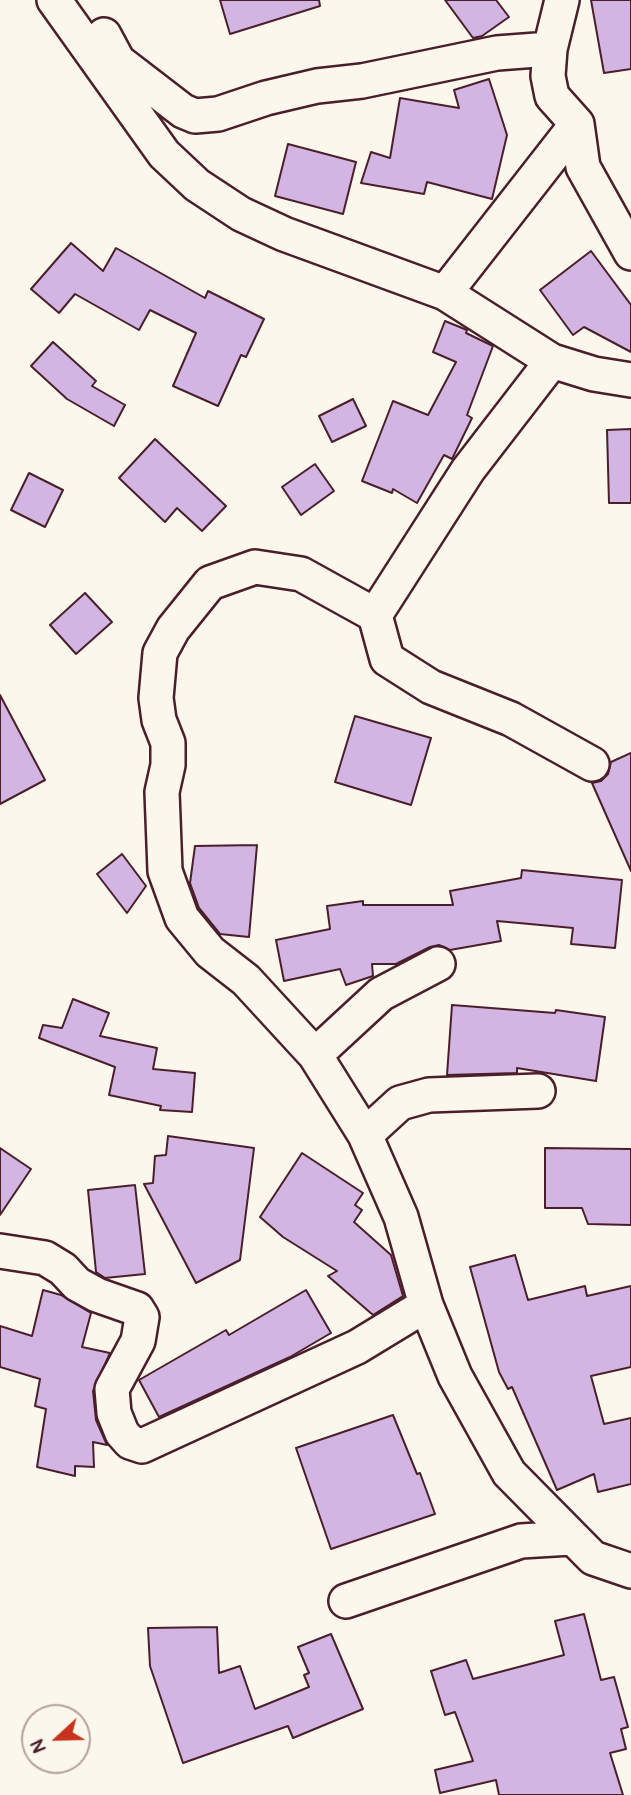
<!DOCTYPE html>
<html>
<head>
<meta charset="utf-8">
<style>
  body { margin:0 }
  #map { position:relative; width:631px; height:1795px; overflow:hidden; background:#fbf7ec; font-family:Pangolin,sans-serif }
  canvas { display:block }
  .north { position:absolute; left:21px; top:1704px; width:70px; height:70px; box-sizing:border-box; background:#fbf7ec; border:2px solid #b4a19f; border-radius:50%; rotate:248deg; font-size:19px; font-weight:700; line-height:28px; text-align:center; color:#4a1f2b }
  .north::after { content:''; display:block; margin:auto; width:24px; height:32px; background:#c8321e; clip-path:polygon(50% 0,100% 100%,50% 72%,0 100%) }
</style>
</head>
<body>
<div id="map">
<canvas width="631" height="1795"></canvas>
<div class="north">N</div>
</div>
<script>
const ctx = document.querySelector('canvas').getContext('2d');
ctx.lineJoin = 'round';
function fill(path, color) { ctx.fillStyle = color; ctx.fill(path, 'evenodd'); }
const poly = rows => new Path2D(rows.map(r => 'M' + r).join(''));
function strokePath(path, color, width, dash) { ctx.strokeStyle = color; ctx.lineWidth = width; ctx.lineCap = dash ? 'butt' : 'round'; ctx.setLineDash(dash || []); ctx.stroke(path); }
const building = poly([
  [220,0,319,0,320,6,230,34,220,0],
  [445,0,496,0,509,17,482,36,473,38,445,0],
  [591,0,631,0,631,69,604,73,591,0],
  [489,79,507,135,492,199,427,182,424,194,361,183,371,152,390,158,400,98,459,108,454,90,489,79],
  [288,144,356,162,343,214,275,196,288,144],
  [71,243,103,271,116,248,205,298,208,291,264,319,246,357,241,355,218,406,173,386,196,333,150,310,139,330,75,294,59,313,31,289,71,243],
  [591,251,631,305,631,352,584,327,573,335,540,290,591,251],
  [445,321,467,330,466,333,493,346,467,415,472,418,452,459,444,455,417,503,393,489,392,493,362,481,393,401,428,415,456,362,433,352,445,321],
  [53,342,96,381,92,386,125,405,114,426,67,399,31,366,53,342],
  [353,399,366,426,332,442,319,416,353,399],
  [631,429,631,503,609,503,607,430,631,429],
  [155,439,226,506,202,531,177,508,165,522,119,478,155,439],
  [315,464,334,491,301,515,282,487,315,464],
  [29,473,63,490,45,527,11,510,29,473],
  [85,593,112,622,76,654,50,625,85,593],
  [0,695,45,780,0,804,0,695],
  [355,716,431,738,411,805,335,782,355,716],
  [631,753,631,871,592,783,601,781,608,774,611,762,631,753],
  [257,845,249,937,220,934,199,908,190,883,195,846,257,845],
  [122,854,146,886,127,913,97,874,122,854],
  [522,870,622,880,615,948,571,944,573,928,497,921,501,941,450,950,439,945,430,947,396,964,372,964,373,976,346,985,340,969,284,981,276,940,330,929,327,906,363,901,363,905,453,905,450,891,521,878,522,870],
  [73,999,109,1013,100,1036,157,1048,153,1069,195,1073,192,1112,160,1110,161,1106,109,1095,115,1067,39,1038,43,1025,62,1028,73,999],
  [452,1005,555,1013,556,1010,605,1017,596,1081,517,1068,517,1073,447,1075,452,1005],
  [168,1136,254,1148,240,1260,196,1283,144,1184,153,1183,155,1156,166,1155,168,1136],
  [0,1148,31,1169,0,1215,0,1148],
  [545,1148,631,1149,631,1225,588,1224,582,1208,545,1208,545,1148],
  [302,1153,363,1193,355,1205,362,1210,354,1222,391,1255,403,1296,373,1315,328,1276,337,1271,283,1237,260,1217,302,1153],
  [135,1185,145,1274,105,1278,96,1272,88,1190,135,1185],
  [515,1255,528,1300,585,1286,587,1296,631,1286,631,1367,591,1376,604,1424,631,1418,631,1484,598,1492,594,1474,557,1490,512,1387,508,1389,499,1372,470,1267,515,1255],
  [43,1290,61,1295,91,1313,82,1347,110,1353,93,1391,96,1420,107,1445,93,1442,94,1467,75,1466,75,1476,37,1467,46,1409,35,1406,40,1379,0,1367,0,1326,32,1336,43,1290],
  [306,1290,331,1333,290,1357,159,1417,139,1380,226,1330,229,1335,306,1290],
  [393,1415,417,1474,420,1473,435,1514,331,1549,296,1448,393,1415],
  [584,1614,601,1680,614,1677,628,1727,621,1729,626,1749,610,1753,623,1795,499,1795,496,1780,440,1793,435,1770,473,1761,455,1712,445,1715,431,1671,466,1660,473,1679,564,1655,555,1621,584,1614],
  [217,1627,219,1673,240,1666,255,1709,309,1687,304,1675,309,1673,298,1647,331,1634,363,1709,293,1738,288,1726,183,1763,150,1666,148,1628,217,1627]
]);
fill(building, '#d2b5e2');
strokePath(building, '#4a1f2b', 2);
const street = poly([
  [54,0,164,154,197,185,241,214,284,234,445,293,552,361,594,374,631,380],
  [562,0,550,49,548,76,552,96,577,124,583,167,631,253],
  [104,35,118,61,183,111,195,116,218,114,266,98,317,86,362,81,497,53,550,49],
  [445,293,577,124],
  [552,361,468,470,375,615,387,659,431,687,511,719,592,764],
  [375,615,301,574,255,567,210,583,173,629,160,653,156,698,159,720,168,743,168,765,162,792,165,871,182,918,210,952,246,980,315,1055,365,1135,401,1217,426,1305,455,1376,509,1473,593,1558,631,1571],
  [315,1055,381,994,438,964],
  [365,1135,400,1103,429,1095,538,1091],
  [0,1251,45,1258,63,1269,77,1284,97,1295,137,1309,142,1317,138,1341,112,1389,114,1413,122,1433,130,1442,142,1446,357,1347,426,1305],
  [346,1601,521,1541,571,1538]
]);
strokePath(street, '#4a1f2b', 38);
strokePath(street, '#fbf7ec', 33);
</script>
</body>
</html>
